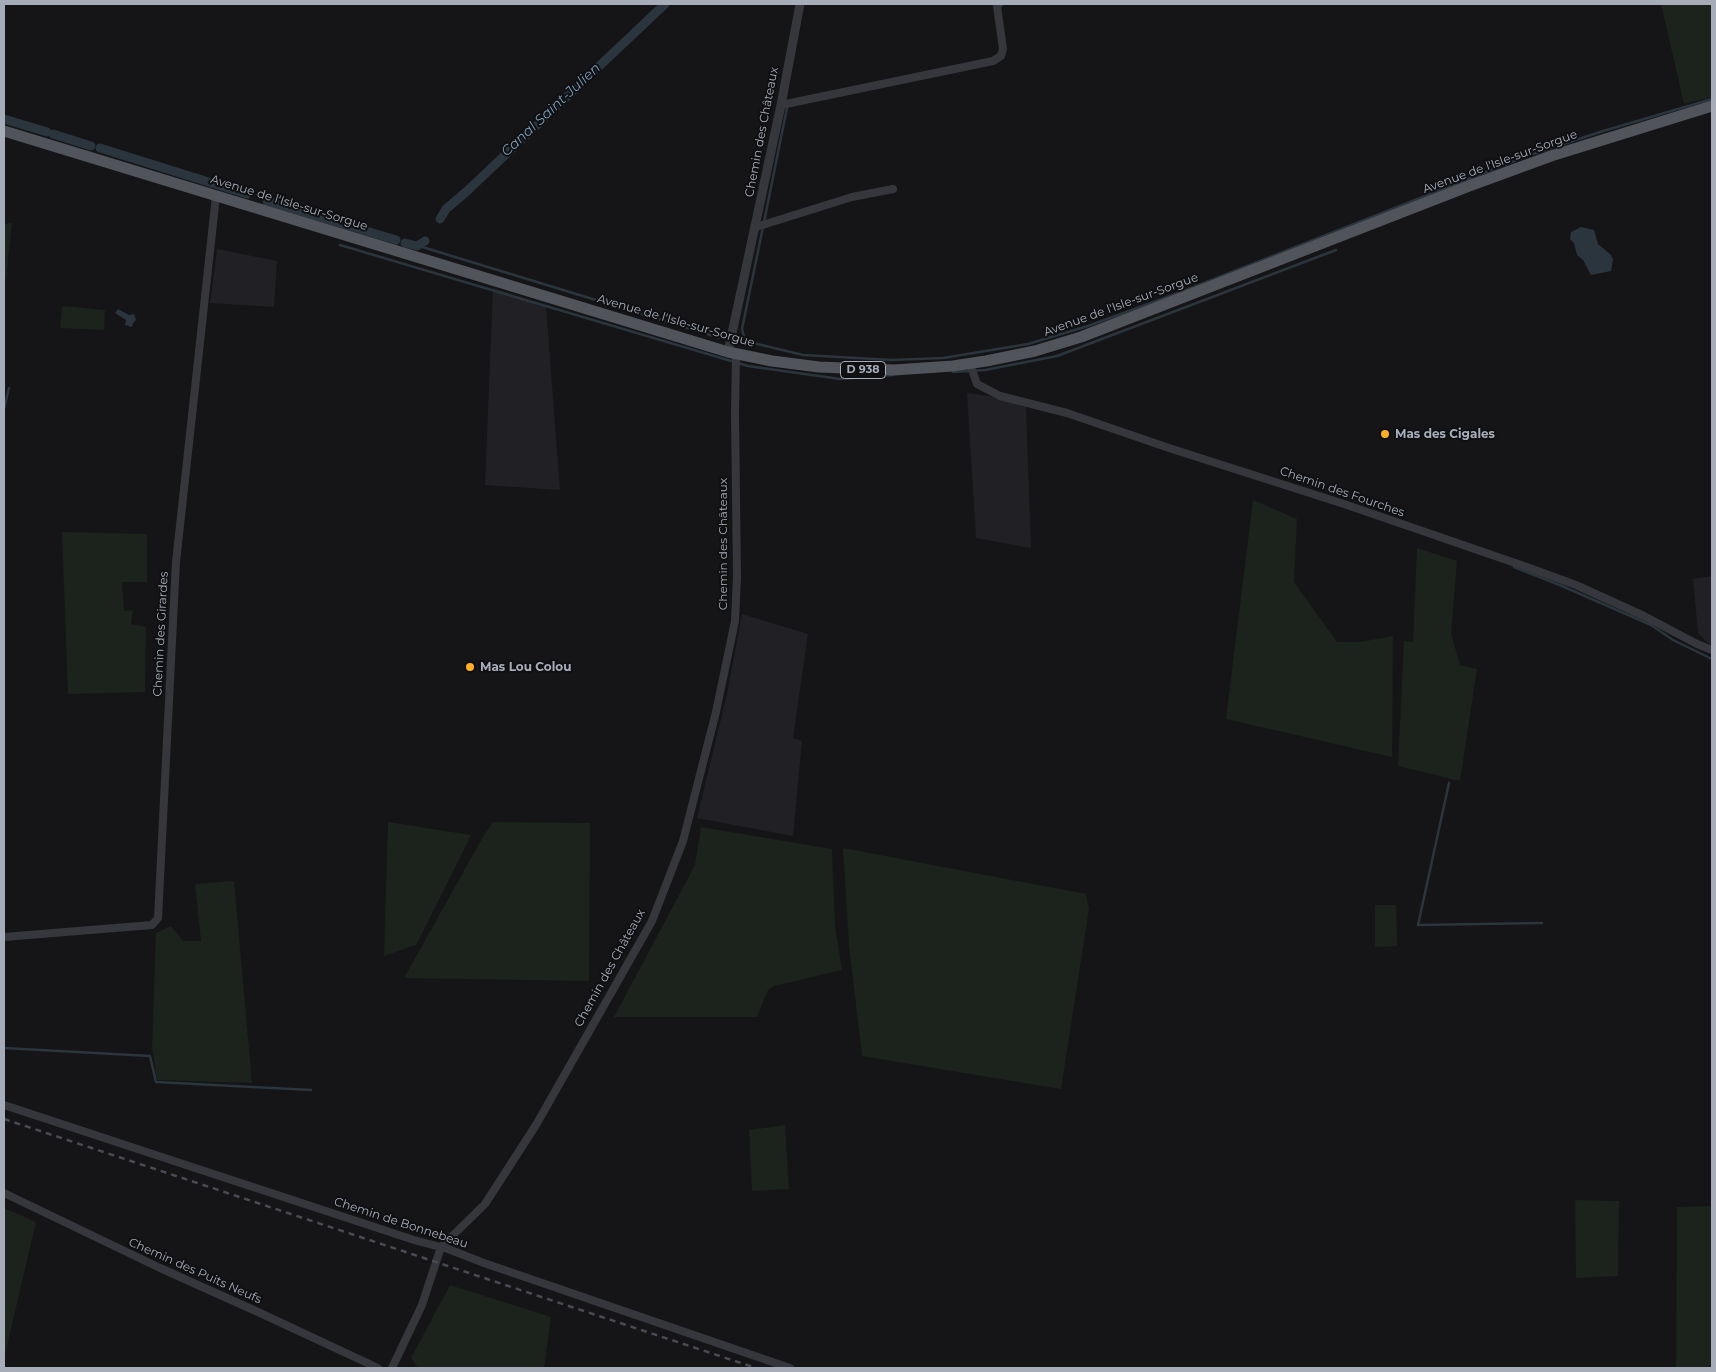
<!DOCTYPE html>
<html>
<head>
<meta charset="utf-8">
<style>
  body { margin:0 }
  #map { position:relative; width:1716px; height:1372px; overflow:hidden; background:#151518; font-family:Montserrat,sans-serif }
  canvas { display:block }
  .frame { position:absolute; inset:0; border:5px solid #a6adb9; pointer-events:none }
</style>
</head>
<body>
<div id="map">
<canvas width="1716" height="1372"></canvas>
<div class="frame"></div>
</div>
<script>
const ctx = document.querySelector('canvas').getContext('2d');
ctx.lineJoin = 'round';
function fill(path, color) { ctx.fillStyle = color; ctx.fill(path, 'evenodd'); }
const poly = rows => new Path2D(rows.map(r => 'M' + r).join(''));
function strokePath(path, color, width, dash) { ctx.strokeStyle = color; ctx.lineWidth = width; ctx.lineCap = dash ? 'butt' : 'round'; ctx.setLineDash(dash || []); ctx.stroke(path); }
function label(font, color, halo, rows, align = 'center') {
  ctx.font = font + ' Montserrat,sans-serif'; ctx.lineWidth = 4; ctx.setLineDash([]); ctx.textBaseline = 'middle'; ctx.strokeStyle = halo; ctx.fillStyle = color; for (const [text, x, y, turn = 0] of rows) {
    ctx.save(); ctx.translate(x, y); ctx.rotate((+turn || 0) * Math.PI / 180); ctx.textAlign = isNaN(turn) ? turn : align; if (halo) ctx.strokeText(text, 0, 0); ctx.fillText(text, 0, 0); ctx.restore();
  }
}
fill(poly([
  [217,249,277,261,274,307,210,303],
  [493,288,546,306,560,490,485,485],
  [967,393,989,396,1026,407,1031,548,976,538],
  [1712,576,1712,645,1708,643,1698,633,1693,579],
  [742,614,808,634,793,738,802,741,793,836,697,818,727,694]
]), '#212125');
fill(poly([
  [1661,4,1712,4,1712,97,1684,104],
  [12,223,6,280,4,280,4,224],
  [62,306,105,310,104,330,60,328],
  [1253,500,1297,519,1294,582,1337,642,1360,642,1393,636,1392,757,1226,719],
  [62,532,147,534,147,582,122,582,124,611,133,610,131,624,146,627,145,692,68,694],
  [1417,548,1457,561,1451,633,1460,665,1477,669,1460,781,1398,766,1404,641,1413,642],
  [388,822,471,835,416,945,384,956],
  [493,822,590,823,589,981,404,978,484,835],
  [701,827,832,849,835,926,842,970,774,986,768,990,757,1017,614,1017,695,865],
  [843,848,1086,894,1089,909,1061,1089,862,1056,849,945],
  [234,881,252,1083,157,1080,152,1047,156,933,171,926,183,941,201,941,195,884],
  [1375,905,1396,905,1397,946,1375,947],
  [785,1125,789,1189,752,1191,749,1130],
  [1575,1200,1619,1201,1618,1276,1576,1278],
  [1712,1206,1712,1368,1676,1368,1677,1207],
  [4,1208,36,1222,4,1359],
  [450,1285,551,1317,544,1368,418,1368,411,1358]
]), '#1b231c');
fill(poly([
  [1581,227,1594,230,1598,244,1611,255,1613,259,1611,271,1591,275,1583,260,1577,255,1574,243,1570,239,1571,232],
  [118,309,129,315,134,314,136,320,133,323,132,327,125,325,126,320,115,313]
]), '#2a353d');
strokePath(poly([
  [764,222,787,108],
  [340,245,748,366,840,379,893,375],
  [419,246,717,337,745,341,803,355,892,360,943,358,1028,344,1088,326,1181,292,1527,156,1600,132,1712,99],
  [745,341,742,329,763,227],
  [953,372,985,370,1057,356,1336,250],
  [4,409,9,388],
  [1514,567,1562,586,1651,625,1673,640,1712,659],
  [1449,783,1418,925,1542,923],
  [4,1048,150,1056,156,1082,311,1090]
]), '#2a353d', 2.5);
strokePath(poly([
  [4,119,47,132],
  [53,134,91,146],
  [100,148,247,194],
  [267,201,396,240],
  [440,219,446,209,466,192,665,4],
  [405,243,417,246,425,241]
]), '#2a353d', 9);
strokePath(poly([
  [781,105,993,61,1001,56,1003,49,997,6,999,4],
  [756,227,852,197,893,189],
  [970,364,977,384,1000,396,1067,413,1169,448,1344,504,1527,567,1576,585,1644,616,1697,644,1712,650],
  [4,937,152,925,158,918,176,562,216,196],
  [4,1105,414,1240,448,1249,484,1263,790,1368],
  [4,1193,160,1268,258,1312,378,1368],
  [392,1368,422,1305,441,1247,485,1204,536,1125,652,921,683,841,716,712,735,621,737,577,735,414,736,354]
]), '#36373d', 8);
strokePath(poly([
  [728,352,781,105,800,4]
]), '#36373d', 9);
strokePath(poly([
  [4,131,728,352,772,361,819,367,894,370,953,366,986,361,1035,351,1081,337,1469,186,1551,156,1712,106]
]), '#52545c', 11);
strokePath(poly([
  [4,1119,756,1368]
]), '#494b52', 2.5, [6, 5]);
for (const [x, y, r, color] of [
  [1385,434,5,"#ffaf26"],
  [470,667,5,"#ffaf26"]
]) { const dot = new Path2D(); dot.arc(x, y, r, 0, 2 * Math.PI); ctx.fillStyle = color; ctx.fill(dot); strokePath(dot, '#101013', 2); }
for (const [x, y, w] of [
  [863,370,45]
]) { const box = new Path2D(); box.roundRect(x - w / 2, y - 8.5, w, 17, 4); ctx.fillStyle = '#101013'; ctx.fill(box); strokePath(box, '#a6adb9', 1); }
label('bold 11px', '#a6adb9', null, [
  ["D 938",863,370]
]);
label('12px', '#a6adb9', '#101013', [
  ["Chemin des Châteaux",762,132,-79],
  ["Avenue de l'Isle-sur-Sorgue",1500,162,-20],
  ["Avenue de l'Isle-sur-Sorgue",289,203,17],
  ["Avenue de l'Isle-sur-Sorgue",1121,305,-20],
  ["Avenue de l'Isle-sur-Sorgue",676,321,16],
  ["Chemin des Fourches",1342,492,19],
  ["Chemin des Châteaux",723,544,-90],
  ["Chemin des Girardes",161,634,-87],
  ["Chemin des Châteaux",610,968,-61],
  ["Chemin de Bonnebeau",401,1223,18],
  ["Chemin des Puits Neufs",195,1271,24]
]);
label('bold 12px', '#a6adb9', '#101013', [
  ["Mas des Cigales",1395,434],
  ["Mas Lou Colou",480,667]
], 'left');
label('italic 14px', '#7a9cb7', '#101013', [
  ["Canal Saint-Julien",551,110,-43]
]);
</script>
</body>
</html>
